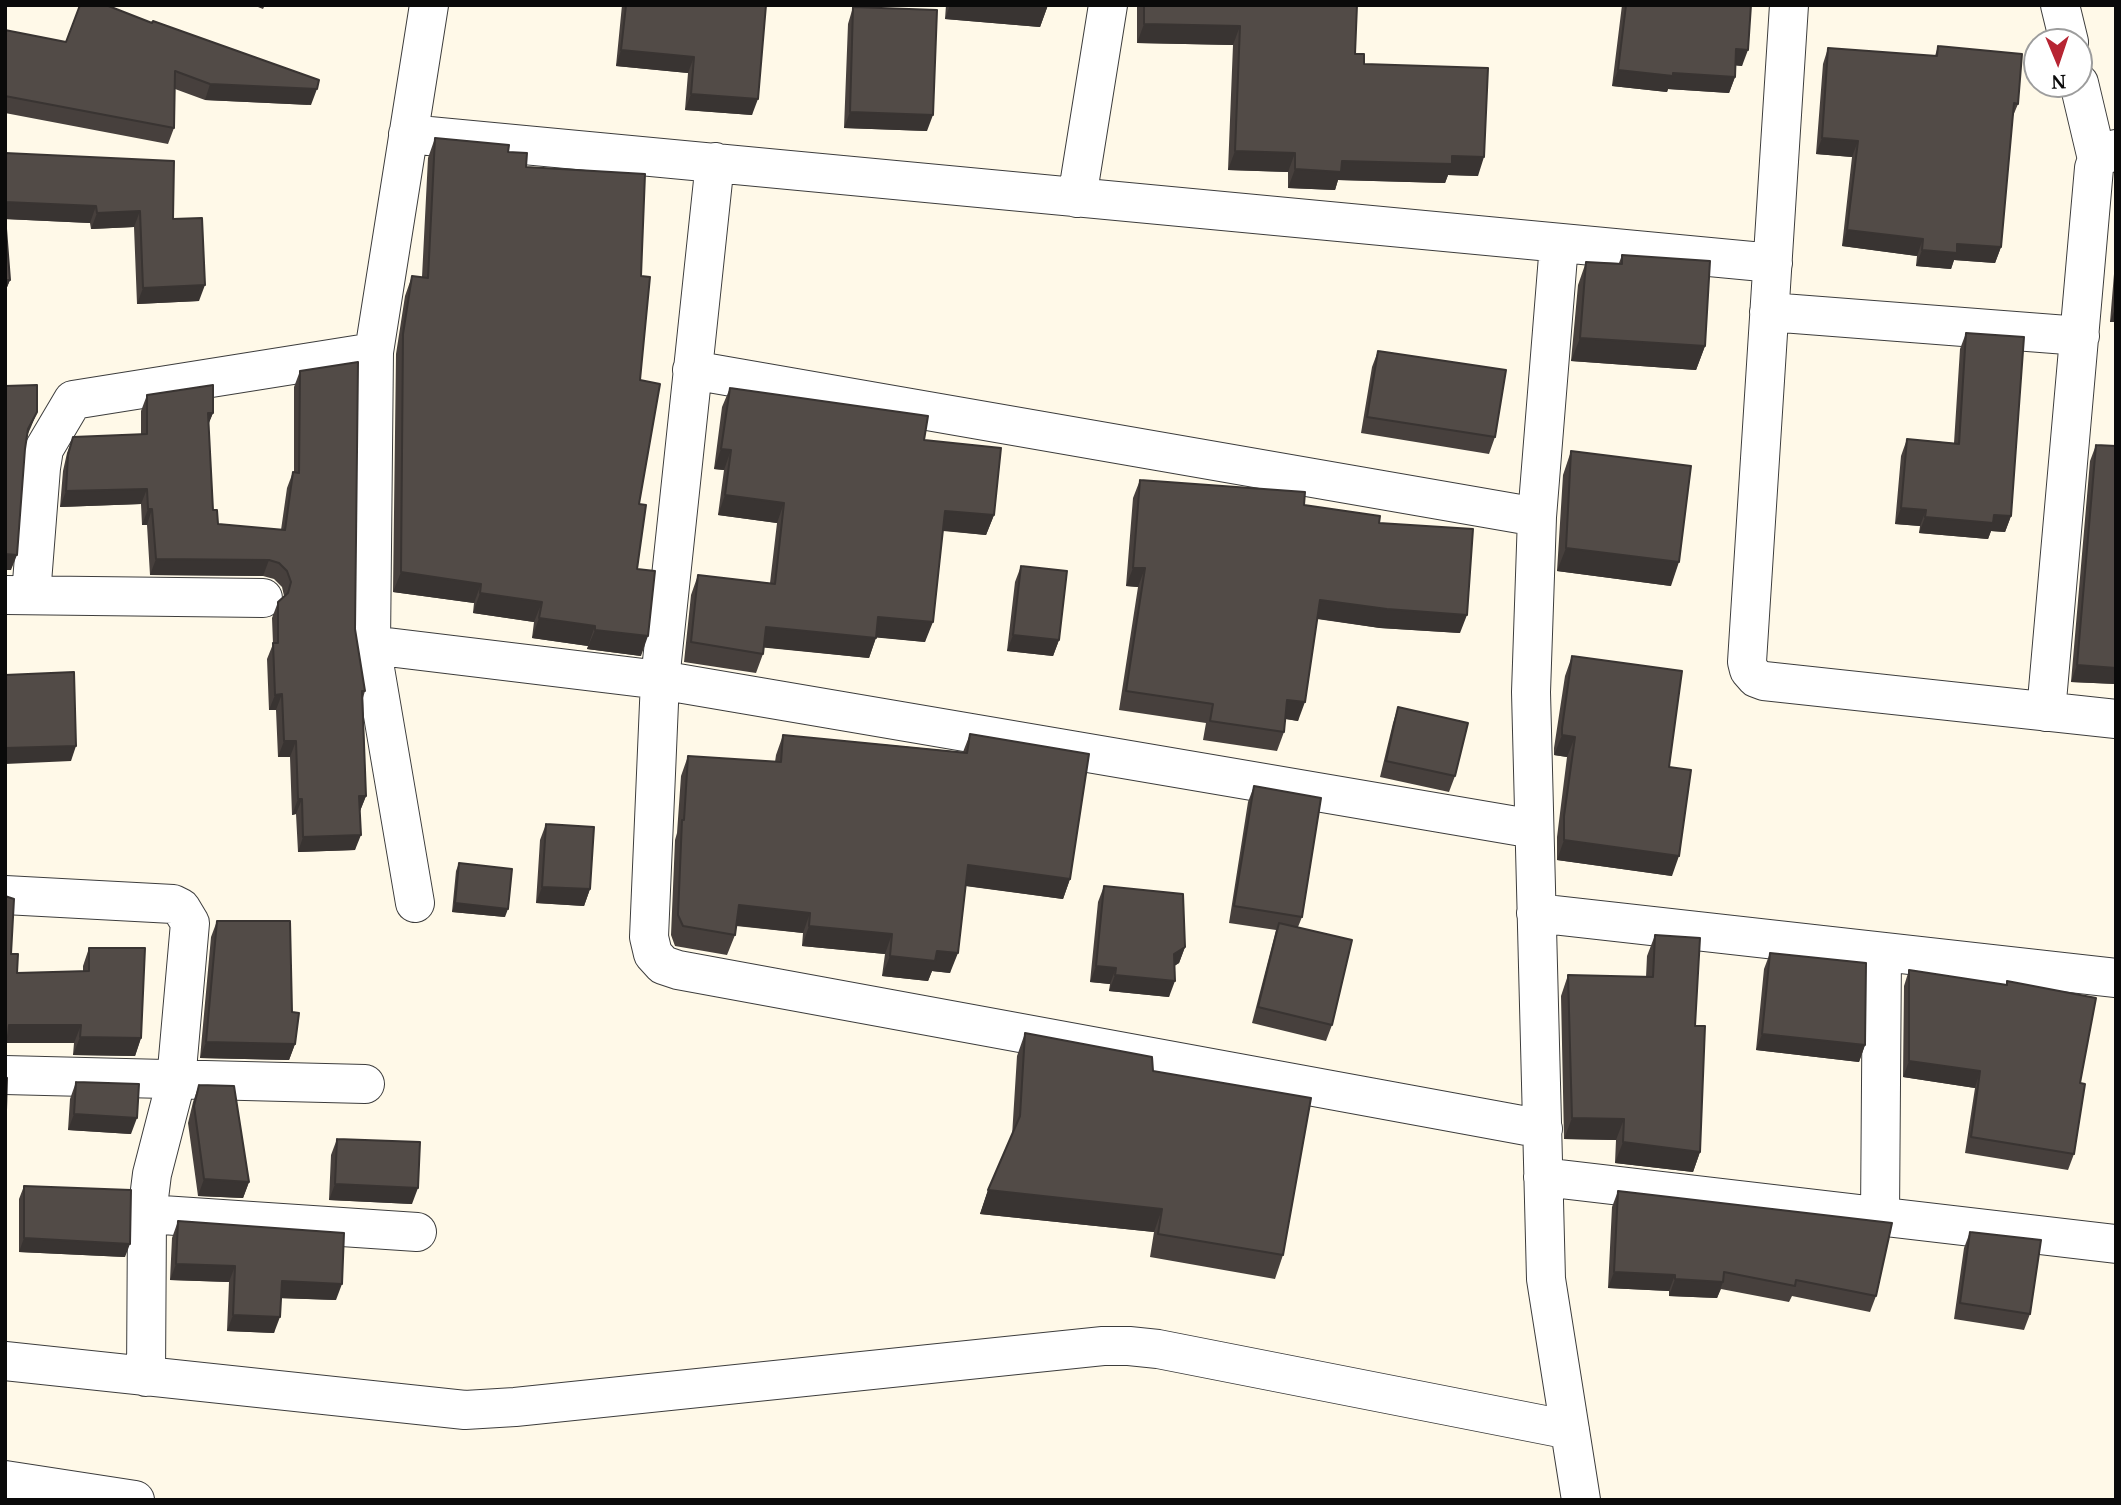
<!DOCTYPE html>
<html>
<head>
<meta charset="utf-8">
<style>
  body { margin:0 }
  #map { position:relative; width:2121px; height:1505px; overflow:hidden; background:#fff9e8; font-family:"Noto Serif",serif }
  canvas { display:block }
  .frame { position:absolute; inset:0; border:7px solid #0a0a0a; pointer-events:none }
  .north { position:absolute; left:2023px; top:28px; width:70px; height:70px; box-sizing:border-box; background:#fff; border:2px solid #9d9d9d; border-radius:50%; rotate:178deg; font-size:19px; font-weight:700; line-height:28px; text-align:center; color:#0a0a0a }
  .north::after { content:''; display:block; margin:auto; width:24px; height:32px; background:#b72533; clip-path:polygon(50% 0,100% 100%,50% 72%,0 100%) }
</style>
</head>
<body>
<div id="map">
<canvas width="2121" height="1505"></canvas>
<div class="frame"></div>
<div class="north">N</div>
</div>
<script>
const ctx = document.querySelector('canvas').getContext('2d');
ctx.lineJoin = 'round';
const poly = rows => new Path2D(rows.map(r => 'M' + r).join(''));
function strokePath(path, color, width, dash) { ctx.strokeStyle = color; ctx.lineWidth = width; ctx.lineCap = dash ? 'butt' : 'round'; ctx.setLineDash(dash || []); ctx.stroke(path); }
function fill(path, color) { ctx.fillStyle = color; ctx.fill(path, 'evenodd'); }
const minor = poly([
  [1789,5,1747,662,1749,670,1756,678,1764,681,2116,719],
  [2060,5,2069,42],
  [2079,83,2097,159],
  [408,134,1773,263],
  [715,162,660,680,649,937,653,954,663,965,678,970,1543,1129],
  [1077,198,1108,5],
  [1559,244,1537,517,1531,692,1546,1279,1581,1500],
  [1769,312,2080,336],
  [692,370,1537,517],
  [6,595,263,598],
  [31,595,41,468,44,449,73,400,374,352],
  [371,645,660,680,1534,829],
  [2046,712,2094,168,2097,159,2116,149],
  [5,895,173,904,181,908,190,923,176,1081,152,1174,147,1214,146,1377],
  [415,903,371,645,374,352,429,5],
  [1536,913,2116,978],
  [5,1075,365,1084],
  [1543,1177,2116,1244],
  [147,1214,417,1232],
  [1880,1216,1882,952],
  [5,1361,465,1410,515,1407,1103,1346,1129,1346,1158,1349,1570,1430],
  [5,1480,135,1500]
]);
strokePath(minor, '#3d3d3d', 40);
strokePath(minor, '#fff', 38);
fill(poly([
  [253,5,265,5,263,9],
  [622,5,766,5,752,115,685,110,688,73,616,66],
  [946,5,1048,5,1040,27,945,19],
  [1137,5,1357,5,1355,54,1364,64,1478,176,1448,175,1445,183,1338,180,1335,190,1288,188,1288,172,1228,170,1233,45,1137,43],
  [1622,5,1751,5,1742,66,1735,65,1735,77,1729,93,1668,89,1667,92,1612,86],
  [853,7,927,131,844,128,848,24],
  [5,30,311,105,205,100,175,89,174,128,168,144,5,113],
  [1938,46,2018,104,2013,116,2001,247,1995,263,1954,260,1951,269,1916,266,1917,256,1842,246,1852,157,1816,154,1823,64,1828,48,1935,56],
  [435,138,508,152,526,167,641,276,639,504,637,569,641,656,587,649,588,646,532,638,534,622,473,613,474,603,393,592,396,354,405,296,412,276,422,277,428,158],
  [5,153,173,219,199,301,137,304,134,227,91,229,90,223,5,219,10,280,5,292],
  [1622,255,1705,346,1696,370,1571,361,1578,285,1586,262,1619,263],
  [2116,270,2116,322,2110,322,2114,274],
  [1966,333,2011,516,2005,532,1991,531,1988,539,1919,533,1920,526,1895,524,1901,456,1907,439,1954,443,1960,349],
  [1378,351,1495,437,1489,454,1361,433,1372,367],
  [300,371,355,629,365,691,363,698,366,796,360,811,355,850,298,852,296,814,292,815,290,757,278,757,276,710,269,710,267,659,273,644,272,618,278,602,284,596,282,587,274,579,263,576,150,575,147,525,142,525,141,504,60,507,63,471,67,453,73,437,141,434,141,411,147,395,213,413,208,424,213,510,218,524,281,530,287,488,293,472,294,472,294,387],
  [730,388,924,440,994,515,986,535,943,531,925,642,876,637,869,658,763,647,763,654,756,673,684,662,691,595,698,575,770,583,777,523,718,515,724,470,714,469,722,407],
  [2096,445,2116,446,2116,684,2071,682,2090,461],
  [1571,451,1671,586,1557,571,1563,475],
  [1140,480,1304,505,1379,523,1460,633,1380,628,1317,619,1298,721,1285,719,1284,732,1277,751,1203,740,1206,723,1119,710,1138,587,1126,586,1133,498],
  [1021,566,1059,640,1053,656,1007,651,1015,582],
  [1572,656,1669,767,1672,876,1557,860,1557,837,1567,757,1554,755,1554,748,1565,676],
  [1398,707,1455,776,1449,792,1380,777,1393,723],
  [970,734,1070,879,1063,899,965,886,950,973,932,971,928,981,882,976,885,954,802,946,803,933,736,926,735,935,727,955,675,946,671,935,675,840,677,833,681,776,688,756,775,762,776,755,783,735,963,752],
  [1254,786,1302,917,1298,927,1332,1025,1326,1041,1252,1023,1276,930,1229,923,1248,802],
  [546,824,590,889,584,906,536,903,540,840],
  [459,863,505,917,452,912,456,871],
  [1104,886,1185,947,1179,963,1174,966,1169,997,1109,991,1110,984,1090,982,1098,902],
  [217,921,292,1012,295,1044,289,1060,200,1058,211,937],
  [1655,935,1695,1026,1700,1152,1693,1172,1615,1163,1616,1140,1564,1139,1561,996,1568,975,1646,977,1647,956],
  [89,948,141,1038,135,1056,73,1055,74,1043,6,1043,11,954,17,973,83,971,83,966],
  [1770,953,1865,1045,1859,1062,1756,1050,1764,969],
  [1909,970,2006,985,2007,981,2080,1083,2074,1154,2068,1170,1965,1153,1975,1088,1903,1077,1904,986],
  [1025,1033,1153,1071,1283,1255,1275,1279,1150,1257,1154,1232,980,1214,988,1190,1012,1136,1017,1056],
  [76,1082,131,1134,68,1130,70,1099],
  [199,1085,249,1182,243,1198,198,1196,188,1123,193,1102],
  [337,1139,412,1204,329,1200,331,1155],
  [24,1186,125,1257,19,1252,19,1199],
  [1618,1191,1876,1296,1870,1312,1792,1296,1789,1302,1721,1289,1717,1298,1669,1296,1669,1291,1608,1288,1612,1207],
  [178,1221,336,1300,281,1298,274,1333,227,1331,229,1282,170,1280,172,1238],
  [1970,1232,2030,1314,2024,1330,1954,1319,1964,1248]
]), '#47403d');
fill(poly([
  [950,5,1048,5,1040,27,945,19],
  [1144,24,1240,26,1233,45,1137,43],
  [1736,49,1748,50,1742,66,1730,65],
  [621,50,694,57,688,73,616,66],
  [1618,70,1673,73,1735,77,1729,93,1668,89,1667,92,1612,86],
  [210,84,317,89,311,105,205,100],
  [691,94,758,99,752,115,685,110],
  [850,112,933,115,927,131,844,128],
  [1822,138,1858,141,1852,157,1816,154],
  [1235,151,1295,153,1288,172,1228,170],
  [1452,156,1484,157,1478,176,1448,175,1445,183,1338,180,1335,190,1288,188,1295,169,1342,161],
  [5,202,96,206,90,223,5,219],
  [140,211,134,227,91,229,97,213],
  [1847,230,1923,239,1917,256,1842,246],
  [1957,244,2001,247,1995,263,1954,260,1951,269,1916,266,1922,250],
  [5,280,10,280,5,292],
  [205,285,199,301,137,304,143,288],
  [2116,306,2116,322,2110,322],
  [1580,338,1705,346,1696,370,1571,361],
  [37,412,31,427,23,445,28,429],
  [208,413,213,413,207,428],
  [721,449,731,450,724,470,714,469],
  [147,489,141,504,60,507,66,491],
  [725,495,784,503,777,523,718,515],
  [1901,508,1926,510,1920,526,1895,524],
  [148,509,152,509,147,525,142,525],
  [945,511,994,515,986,535,938,530],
  [1994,515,2011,516,2005,532,1991,531,1988,539,1919,533,1925,517],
  [1566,548,1679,562,1671,586,1557,571],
  [5,554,17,555,11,570,5,570],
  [156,559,269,560,263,576,150,575],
  [1133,568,1145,568,1138,587,1126,586],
  [401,572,481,584,474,603,393,592],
  [480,593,542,602,534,622,473,613],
  [1320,600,1467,615,1460,633,1380,628,1313,618],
  [878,617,933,622,925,642,871,637],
  [539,618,595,626,588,646,532,638],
  [766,627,876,638,869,658,758,647],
  [595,630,648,636,641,656,587,649],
  [1013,635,1059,640,1053,656,1007,651],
  [2077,665,2116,668,2116,684,2071,682],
  [282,694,276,710,269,710,275,695],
  [1287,700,1305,702,1298,721,1281,718],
  [1562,735,1575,737,1567,757,1554,755],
  [284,741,296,741,290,757,278,757],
  [76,746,71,761,5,764,5,748],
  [359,796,366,796,360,811],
  [298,799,302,799,296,814,292,815],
  [361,835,355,850,298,852,303,837],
  [1564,840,1679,856,1672,876,1557,860],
  [968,865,1070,879,1063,899,960,885],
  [542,887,590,889,584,906,536,903],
  [455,903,508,909,505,917,452,912],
  [739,905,810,913,803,933,732,925],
  [809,926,892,934,885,954,802,946],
  [1185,947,1179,963,1168,970,1174,954],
  [937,951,958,953,950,973,932,971,928,981,882,976,890,956],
  [1096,966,1116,968,1110,984,1090,982],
  [1115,975,1175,981,1169,997,1109,991],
  [9,1025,81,1025,74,1043,6,1043,5,1045,5,1035],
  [1762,1034,1865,1045,1859,1062,1756,1050],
  [80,1037,141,1038,135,1056,73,1055],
  [206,1042,295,1044,289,1060,200,1058],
  [1909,1061,1980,1071,1975,1088,1903,1077],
  [74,1114,137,1118,131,1134,68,1130],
  [1572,1118,1624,1119,1616,1140,1564,1139],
  [1623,1142,1700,1152,1693,1172,1615,1163],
  [204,1179,249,1182,243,1198,198,1196],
  [335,1184,418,1188,412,1204,329,1200],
  [988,1190,1162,1209,1154,1232,980,1214],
  [24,1238,130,1244,125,1257,19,1252],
  [176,1264,235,1266,229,1282,170,1280],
  [1614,1272,1675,1275,1669,1291,1608,1288],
  [1675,1279,1723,1282,1717,1298,1669,1296],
  [282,1281,342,1284,336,1300,276,1298],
  [233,1315,280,1317,274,1333,227,1331]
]), '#393432');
const building = poly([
  [80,5,106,5,152,23,153,21,319,80,317,89,210,84,175,71,174,128,5,96,5,30,66,42,80,5],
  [626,5,766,5,758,99,691,94,694,57,621,50,626,5],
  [1144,5,1357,5,1355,54,1364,54,1364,64,1488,68,1484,157,1452,156,1452,164,1342,161,1341,172,1295,169,1295,153,1235,151,1240,26,1144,24,1144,5],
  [1626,5,1751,5,1748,50,1736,49,1735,77,1673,73,1673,76,1618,70,1626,5],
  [853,7,937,10,933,115,850,112,853,7],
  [1938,46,2022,54,2018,104,2014,103,2001,247,1957,244,1957,253,1922,250,1923,239,1847,230,1858,141,1822,138,1828,48,1937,56,1938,46],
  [435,138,509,145,508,152,527,153,526,167,645,174,641,276,650,277,640,380,660,384,639,504,646,505,637,569,655,571,648,636,595,630,595,626,539,618,542,602,480,593,481,584,401,572,403,334,412,276,428,278,435,138],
  [5,153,174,161,173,219,202,218,205,285,143,288,140,211,97,213,96,206,5,202,5,153],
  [5,216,10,280,5,280,5,216],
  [1622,255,1710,261,1705,346,1580,338,1586,262,1622,264,1622,255],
  [1966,333,2024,337,2011,516,1994,515,1993,523,1925,517,1926,510,1901,508,1907,439,1959,444,1966,333],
  [1378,351,1506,370,1495,437,1367,417,1378,351],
  [358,362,355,629,365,691,362,691,366,796,359,796,361,835,303,837,302,799,298,799,296,741,284,741,282,694,275,695,273,643,278,643,278,602,288,593,291,582,287,571,279,563,269,560,156,559,152,509,148,509,147,489,66,491,68,455,73,437,147,434,147,395,213,385,213,413,208,413,213,510,217,510,218,524,285,530,293,472,299,473,300,371,358,362],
  [37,385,37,412,28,429,25,449,17,555,5,554,5,386,37,385],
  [730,388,928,416,924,440,1001,448,994,515,945,511,933,622,878,617,876,638,766,627,763,654,691,642,698,575,775,584,784,503,725,495,731,450,721,449,730,388],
  [2096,445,2116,446,2116,668,2077,665,2096,445],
  [1571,451,1691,466,1679,562,1566,548,1571,451],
  [1140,480,1305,492,1304,505,1380,516,1379,523,1473,529,1467,615,1387,609,1320,600,1305,702,1287,700,1284,732,1210,721,1213,704,1126,691,1145,568,1133,568,1140,480],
  [1021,566,1067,571,1059,640,1013,635,1021,566],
  [1572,656,1682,671,1669,767,1691,770,1679,856,1564,840,1564,816,1575,737,1562,735,1562,728,1572,656],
  [74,672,76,746,5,748,5,675,74,672],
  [1398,707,1468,723,1455,776,1386,761,1398,707],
  [970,734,1089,754,1070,879,968,865,958,953,937,951,935,961,890,956,892,934,809,926,810,913,739,905,735,935,683,926,678,915,682,820,684,820,688,756,781,762,783,735,967,753,970,734],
  [1254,786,1321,798,1302,917,1234,906,1254,786],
  [546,824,594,827,590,889,542,887,546,824],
  [459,863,512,869,508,909,455,903,459,863],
  [1104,886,1183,894,1185,947,1174,954,1175,981,1115,975,1116,968,1096,966,1104,886],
  [5,896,14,899,11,954,18,954,17,973,89,971,89,948,145,948,141,1038,80,1037,81,1025,9,1025,8,1036,5,1037,5,896],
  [217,921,290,921,292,1012,299,1013,295,1044,206,1042,217,921],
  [1279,923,1352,940,1332,1025,1258,1007,1279,923],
  [1655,935,1700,938,1695,1026,1705,1026,1700,1152,1623,1142,1624,1119,1572,1118,1568,975,1653,977,1655,935],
  [1770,953,1866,963,1865,1045,1762,1034,1770,953],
  [1909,970,2007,985,2007,981,2096,998,2080,1083,2085,1084,2074,1154,1971,1137,1980,1071,1909,1061,1909,970],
  [1025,1033,1152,1057,1153,1071,1311,1098,1283,1255,1158,1234,1162,1209,988,1190,1020,1116,1025,1033],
  [5,1077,7,1078,5,1142,5,1077],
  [76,1082,139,1084,137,1118,74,1114,76,1082],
  [199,1085,234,1086,249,1182,204,1179,194,1106,199,1085],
  [337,1139,420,1142,418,1188,335,1184,337,1139],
  [24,1186,131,1190,130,1244,24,1238,24,1186],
  [1618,1191,1892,1223,1876,1296,1796,1280,1795,1286,1724,1272,1723,1282,1675,1279,1675,1275,1614,1272,1618,1191],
  [178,1221,344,1233,342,1284,282,1281,280,1317,233,1315,235,1266,176,1264,178,1221],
  [1970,1232,2041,1240,2030,1314,1960,1303,1970,1232]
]);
fill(building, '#524b47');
strokePath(building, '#393432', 2);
</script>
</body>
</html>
